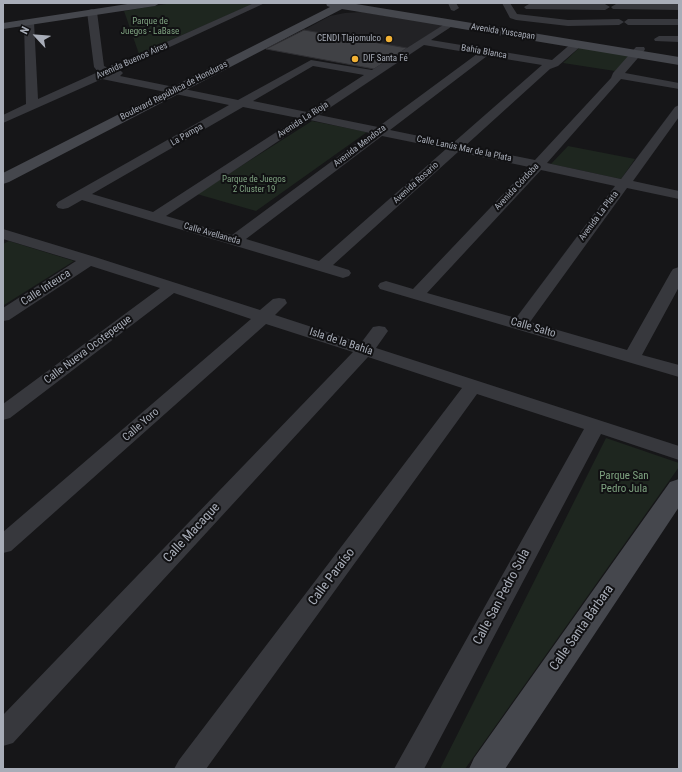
<!DOCTYPE html>
<html>
<head>
<meta charset="utf-8">
<style>
  body { margin:0 }
  #map { position:relative; width:682px; height:772px; overflow:hidden; background:#161618; font-family:"Roboto Condensed",sans-serif }
  canvas { display:block }
  .frame { position:absolute; inset:0; border:4px solid #a8adb8; pointer-events:none }
  .north { position:absolute; left:16px; top:16px; width:40px; height:40px; -webkit-text-stroke:3px #111113; paint-order:stroke; rotate:296deg; font-size:11px; font-weight:700; line-height:16px; text-align:center; color:#a8adb8 }
  .north::after { content:''; display:block; margin:auto; width:14px; height:18px; background:#a8adb8; clip-path:polygon(50% 0,100% 100%,50% 72%,0 100%) }
</style>
</head>
<body>
<div id="map">
<canvas width="682" height="772"></canvas>
<div class="frame"></div>
<div class="north">N</div>
</div>
<script>
const ctx = document.querySelector('canvas').getContext('2d');
ctx.lineJoin = 'round';
function fill(path, color) { ctx.fillStyle = color; ctx.fill(path, 'evenodd'); }
const poly = rows => new Path2D(rows.map(r => 'M' + r).join(''));
function strokePath(path, color, width, dash) { ctx.strokeStyle = color; ctx.lineWidth = width; ctx.lineCap = dash ? 'butt' : 'round'; ctx.setLineDash(dash || []); ctx.stroke(path); }
function label(font, color, halo, rows, align = 'center') {
  ctx.font = font + ' "Roboto Condensed",sans-serif'; ctx.lineWidth = 4; ctx.setLineDash([]); ctx.textBaseline = 'middle'; ctx.strokeStyle = halo; ctx.fillStyle = color; for (const [text, x, y, turn = 0] of rows) {
    ctx.save(); ctx.translate(x, y); ctx.rotate((+turn || 0) * Math.PI / 180); ctx.textAlign = isNaN(turn) ? turn : align; if (halo) ctx.strokeText(text, 0, 0); ctx.fillText(text, 0, 0); ctx.restore();
  }
}
fill(poly([
  [362,12,444,25,407,48,304,30,330,16,345,13]
]), '#222225');
fill(poly([
  [172,3,255,3,139,54,124,11],
  [580,47,631,55,615,71,563,63],
  [312,121,367,132,256,211,197,194],
  [568,146,635,159,621,179,551,164],
  [9,241,74,261,4,305,3,305,3,244],
  [606,438,679,463,679,467,465,769,440,769]
]), '#1e261f');
const building = poly([
  [304,30,407,48,374,69,266,49,304,30]
]);
fill(building, '#404145');
strokePath(building, '#303034', 1);
fill(poly([
  [254,3,265,3,120,70,123,73,120,76,238,100,311,60,372,70,451,20,454,21,456,23,454,25,431,40,552,60,573,42,581,42,582,44,581,46,558,66,550,69,465,146,535,160,611,78,613,73,636,47,644,47,645,49,644,51,625,73,679,83,679,89,621,79,547,163,621,179,675,107,679,105,679,117,633,181,679,191,679,199,627,188,530,322,627,350,671,272,673,269,679,267,679,287,642,355,679,365,679,377,380,289,378,286,380,283,386,281,413,289,529,167,458,152,333,265,349,270,351,273,349,276,343,278,82,200,68,208,63,209,58,208,56,205,58,202,229,105,102,79,3,123,3,115,26,104,24,22,26,20,32,20,34,22,38,99,98,72,94,67,87,12,89,10,92,9,97,12,104,66,108,68,254,3],
  [424,45,477,54,378,127,319,115,424,45],
  [487,56,542,65,453,143,390,130,487,56],
  [313,66,364,75,307,112,253,101,313,66],
  [243,107,298,118,153,212,92,194,243,107],
  [310,120,370,133,232,235,166,216,310,120],
  [382,136,446,149,319,261,246,239,382,136],
  [541,170,615,186,516,318,427,293,541,170],
  [448,3,456,3,459,8,454,11,451,10,448,3],
  [502,3,510,3,517,14,568,20,619,19,624,22,628,19,679,19,679,25,628,25,624,22,619,25,568,26,516,20,510,18,502,3],
  [529,4,605,4,610,7,605,10,526,9,524,7,529,4],
  [616,4,679,4,679,10,613,9,611,7,616,4],
  [659,36,679,36,679,42,655,41,654,39,659,36],
  [3,229,95,257,260,310,273,299,279,298,285,299,287,303,275,315,361,343,373,327,379,326,385,327,388,331,376,348,679,446,679,460,601,434,424,769,394,769,584,429,477,394,206,769,174,769,179,760,462,388,368,357,13,743,3,746,3,715,353,352,266,324,11,551,3,553,3,532,251,319,174,293,10,418,3,420,3,404,160,288,91,266,9,320,3,321,3,308,76,261,3,239,3,229]
]), '#37383d');
fill(poly([
  [134,3,160,3,155,6,3,29,3,23,134,3],
  [326,3,350,3,679,57,679,65,342,9,9,182,3,184,3,173,330,7,327,6,326,3],
  [679,479,679,507,505,769,469,769,474,758,670,482,679,479]
]), '#45474d');
for (const [x, y, r, color] of [
  [389,39,4,"#f2b134"],
  [355,59,4,"#f2b134"]
]) { const dot = new Path2D(); dot.arc(x, y, r, 0, 2 * Math.PI); ctx.fillStyle = color; ctx.fill(dot); strokePath(dot, '#111113', 1.5); }
label('9px', '#7fa381', '#111113', [
  ["Parque de",150,22],
  ["Juegos - LaBase",150,32],
  ["Parque de Juegos",254,180],
  ["2 Cluster 19",254,190]
]);
label('9px', '#a8adb8', '#111113', [
  ["Avenida Yuscapan",503,32,9],
  ["Bahía Blanca",484,52,10],
  ["Avenida Buenos Aires",132,61,-24],
  ["Boulevard República de Honduras",174,91,-27],
  ["Avenida La Rioja",303,120,-33],
  ["La Pampa",187,135,-30],
  ["Avenida Mendoza",360,146,-37],
  ["Calle Lanús Mar de la Plata",464,149,12],
  ["Avenida Rosario",416,183,-42],
  ["Avenida Córdoba",517,187,-47],
  ["Avenida La Plata",599,216,-53],
  ["Calle Avellaneda",212,234,16]
]);
label('9px', '#a8adb8', '#111113', [
  ["CENDI Tlajomulco",381,39],
  ["DIF Santa Fé",363,59,"left"]
], 'right');
label('11px', '#a8adb8', '#111113', [
  ["Calle Inteuca",46,288,-33],
  ["Calle Salto",533,328,16],
  ["Isla de la Bahía",341,342,18],
  ["Calle Nueva Ocotepeque",88,350,-37],
  ["Calle Yoro",141,425,-41]
]);
label('11px', '#7fa381', '#111113', [
  ["Parque San",624,476],
  ["Pedro Jula",624,489]
]);
label('13px', '#a8adb8', '#111113', [
  ["Calle Macaque",192,533,-47],
  ["Calle Paraíso",332,577,-53],
  ["Calle San Pedro Sula",502,597,-62],
  ["Calle Santa Bárbara",582,628,-55]
]);
</script>
</body>
</html>
